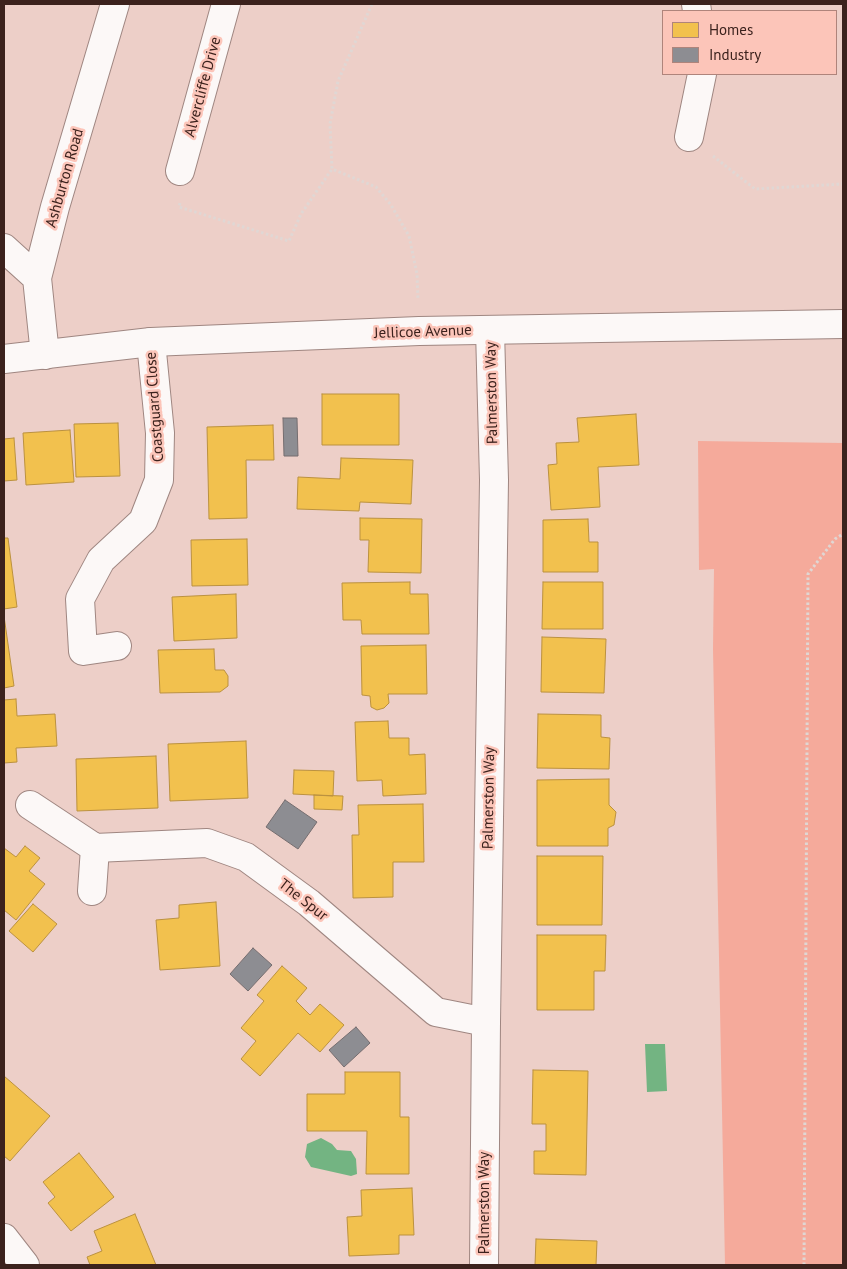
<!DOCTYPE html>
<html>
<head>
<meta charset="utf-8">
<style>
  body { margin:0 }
  #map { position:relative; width:847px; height:1269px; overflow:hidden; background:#edcfc8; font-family:"PT Sans",sans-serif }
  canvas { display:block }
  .frame { position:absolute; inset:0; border:5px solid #3c221d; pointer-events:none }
  .legend { position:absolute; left:662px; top:10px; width:175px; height:65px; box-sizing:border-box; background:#fcc5b9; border:1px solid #af847b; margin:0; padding:6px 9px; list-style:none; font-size:15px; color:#3c221d }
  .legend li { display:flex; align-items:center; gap:10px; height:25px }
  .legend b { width:25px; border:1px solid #af847b }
</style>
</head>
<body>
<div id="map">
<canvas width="847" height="1269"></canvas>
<div class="frame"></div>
<ul class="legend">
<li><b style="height:14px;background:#f2c14e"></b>Homes</li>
<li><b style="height:14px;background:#8d8d92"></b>Industry</li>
</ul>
</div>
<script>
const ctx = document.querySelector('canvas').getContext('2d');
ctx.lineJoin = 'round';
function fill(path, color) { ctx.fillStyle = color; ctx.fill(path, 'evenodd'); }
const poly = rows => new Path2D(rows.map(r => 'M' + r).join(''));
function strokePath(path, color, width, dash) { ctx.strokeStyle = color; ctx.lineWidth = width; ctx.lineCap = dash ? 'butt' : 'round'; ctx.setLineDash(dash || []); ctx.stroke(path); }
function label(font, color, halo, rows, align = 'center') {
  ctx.font = font + ' "PT Sans",sans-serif'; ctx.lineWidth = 5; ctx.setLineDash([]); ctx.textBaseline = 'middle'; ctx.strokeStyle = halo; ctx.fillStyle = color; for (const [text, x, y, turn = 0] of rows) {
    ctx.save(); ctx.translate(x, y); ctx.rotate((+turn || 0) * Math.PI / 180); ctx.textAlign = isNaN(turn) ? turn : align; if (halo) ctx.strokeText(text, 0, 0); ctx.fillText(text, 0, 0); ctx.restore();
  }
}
fill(poly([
  [698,441,843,443,843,1265,725,1265,713,649,714,569,699,570]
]), '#f5aa9b');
fill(poly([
  [645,1044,665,1044,667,1091,647,1092],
  [321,1138,332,1144,337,1150,351,1151,356,1159,357,1174,351,1176,311,1167,305,1157,307,1144]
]), '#73b482');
const homes = poly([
  [322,394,399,394,399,445,322,445,322,394],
  [636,414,639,465,598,467,600,507,551,510,548,465,557,464,556,443,579,442,577,418,636,414],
  [118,423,120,476,76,477,74,424,118,423],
  [273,425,274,460,246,460,247,518,209,519,207,427,273,425],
  [70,430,74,482,26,485,23,433,70,430],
  [14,438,17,480,4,481,4,439,14,438],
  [341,458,413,460,411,504,360,502,359,511,297,509,298,477,340,479,341,458],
  [360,518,422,519,421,573,368,572,369,540,360,540,360,518],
  [588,519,589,542,598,542,598,572,543,572,543,520,588,519],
  [4,538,8,538,17,607,4,609,4,538],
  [247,539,248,585,192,586,191,540,247,539],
  [410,582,410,594,428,594,429,634,362,634,361,620,343,620,342,583,410,582],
  [543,582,603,582,603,629,542,629,543,582],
  [236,594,237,638,174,641,172,597,236,594],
  [4,616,14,686,4,688,4,616],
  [542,637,606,639,604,693,541,692,542,637],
  [426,645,427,694,388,694,389,703,384,708,377,710,371,707,370,696,362,695,361,646,426,645],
  [214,649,215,670,224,670,228,676,228,686,220,692,160,693,158,650,214,649],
  [16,699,17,716,55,714,57,746,16,748,17,762,4,763,4,700,16,699],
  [538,714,601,715,601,737,610,738,609,769,537,768,538,714],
  [388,721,389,738,409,738,409,755,425,754,426,794,383,796,382,780,357,781,355,722,388,721],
  [246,741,248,798,170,801,168,744,246,741],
  [156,756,158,808,77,811,76,759,156,756],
  [294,770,334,771,333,796,293,794,294,770],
  [609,779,609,805,616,812,614,825,608,828,608,846,537,846,537,780,609,779],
  [314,795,343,796,342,810,314,809,314,795],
  [423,804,424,862,393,862,393,897,353,898,352,835,359,835,358,805,423,804],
  [25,846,40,858,29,871,45,884,16,920,4,910,4,848,16,857,25,846],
  [537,856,603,856,602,925,537,925,537,856],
  [216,902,220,966,160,970,156,920,179,918,179,905,216,902],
  [33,904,57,924,33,952,9,931,33,904],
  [537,935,606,935,605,971,594,971,594,1010,537,1010,537,935],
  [282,966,307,988,296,1001,310,1015,320,1004,344,1025,320,1052,298,1033,260,1076,241,1059,256,1041,241,1028,264,1001,257,995,282,966],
  [533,1070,588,1071,586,1175,534,1174,534,1151,546,1151,546,1124,532,1124,533,1070],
  [345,1072,400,1072,400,1117,409,1117,409,1174,366,1174,367,1131,307,1131,307,1094,345,1094,345,1072],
  [4,1076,50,1116,10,1161,4,1156,4,1076],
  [79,1153,114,1197,71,1231,48,1203,55,1197,43,1182,79,1153],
  [412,1188,414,1235,399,1235,399,1254,349,1256,347,1217,362,1216,361,1190,412,1188],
  [135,1214,156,1265,90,1265,87,1257,102,1251,94,1231,135,1214],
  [536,1239,597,1241,596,1265,535,1265,536,1239]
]);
fill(homes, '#f2c14e');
strokePath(homes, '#bb913f', 1);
const industry = poly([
  [283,418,297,418,298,456,284,456,283,418],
  [285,800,317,822,298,849,266,827,285,800],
  [253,948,272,965,248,991,230,974,253,948],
  [356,1027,370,1043,344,1067,329,1050,356,1027]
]);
fill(industry, '#8d8d92');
strokePath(industry, '#756d6f', 1);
const street = poly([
  [696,4,697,11],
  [689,137,702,74],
  [180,171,226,4],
  [4,248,37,278],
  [45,355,37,278,55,207,115,4],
  [117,646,83,651,80,599,101,560,143,521,159,480,160,433,151,342],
  [30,805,95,848,92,891],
  [95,848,207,843,246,857,309,903,436,1012,486,1022],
  [4,1238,25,1265],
  [484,1265,486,1022,494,480,490,330]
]);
const secondary = poly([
  [4,359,151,342,419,331,843,324]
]);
strokePath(street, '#9f8681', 30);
strokePath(secondary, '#9f8681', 30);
strokePath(poly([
  [372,4,338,81,330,124,332,169,376,187,391,205,409,236,417,274,418,300],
  [713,156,755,189,843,184],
  [180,203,179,207,289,241,301,214,332,169],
  [804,1265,808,574,835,539,843,534]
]), '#e0d7d4', 3, [2.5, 2.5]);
strokePath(street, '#fcf8f7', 28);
strokePath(secondary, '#fcf8f7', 28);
label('15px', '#3c221d', '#fcc5b9', [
  ["Alvercliffe Drive",203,87,-75],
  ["Ashburton Road",65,178,-74],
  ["Jellicoe Avenue",423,332,-2],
  ["Palmerston Way",492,393,-91],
  ["Coastguard Close",155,407,-94],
  ["Palmerston Way",489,798,-89],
  ["The Spur",303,900,38],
  ["Palmerston Way",485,1203,-90]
]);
</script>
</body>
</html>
